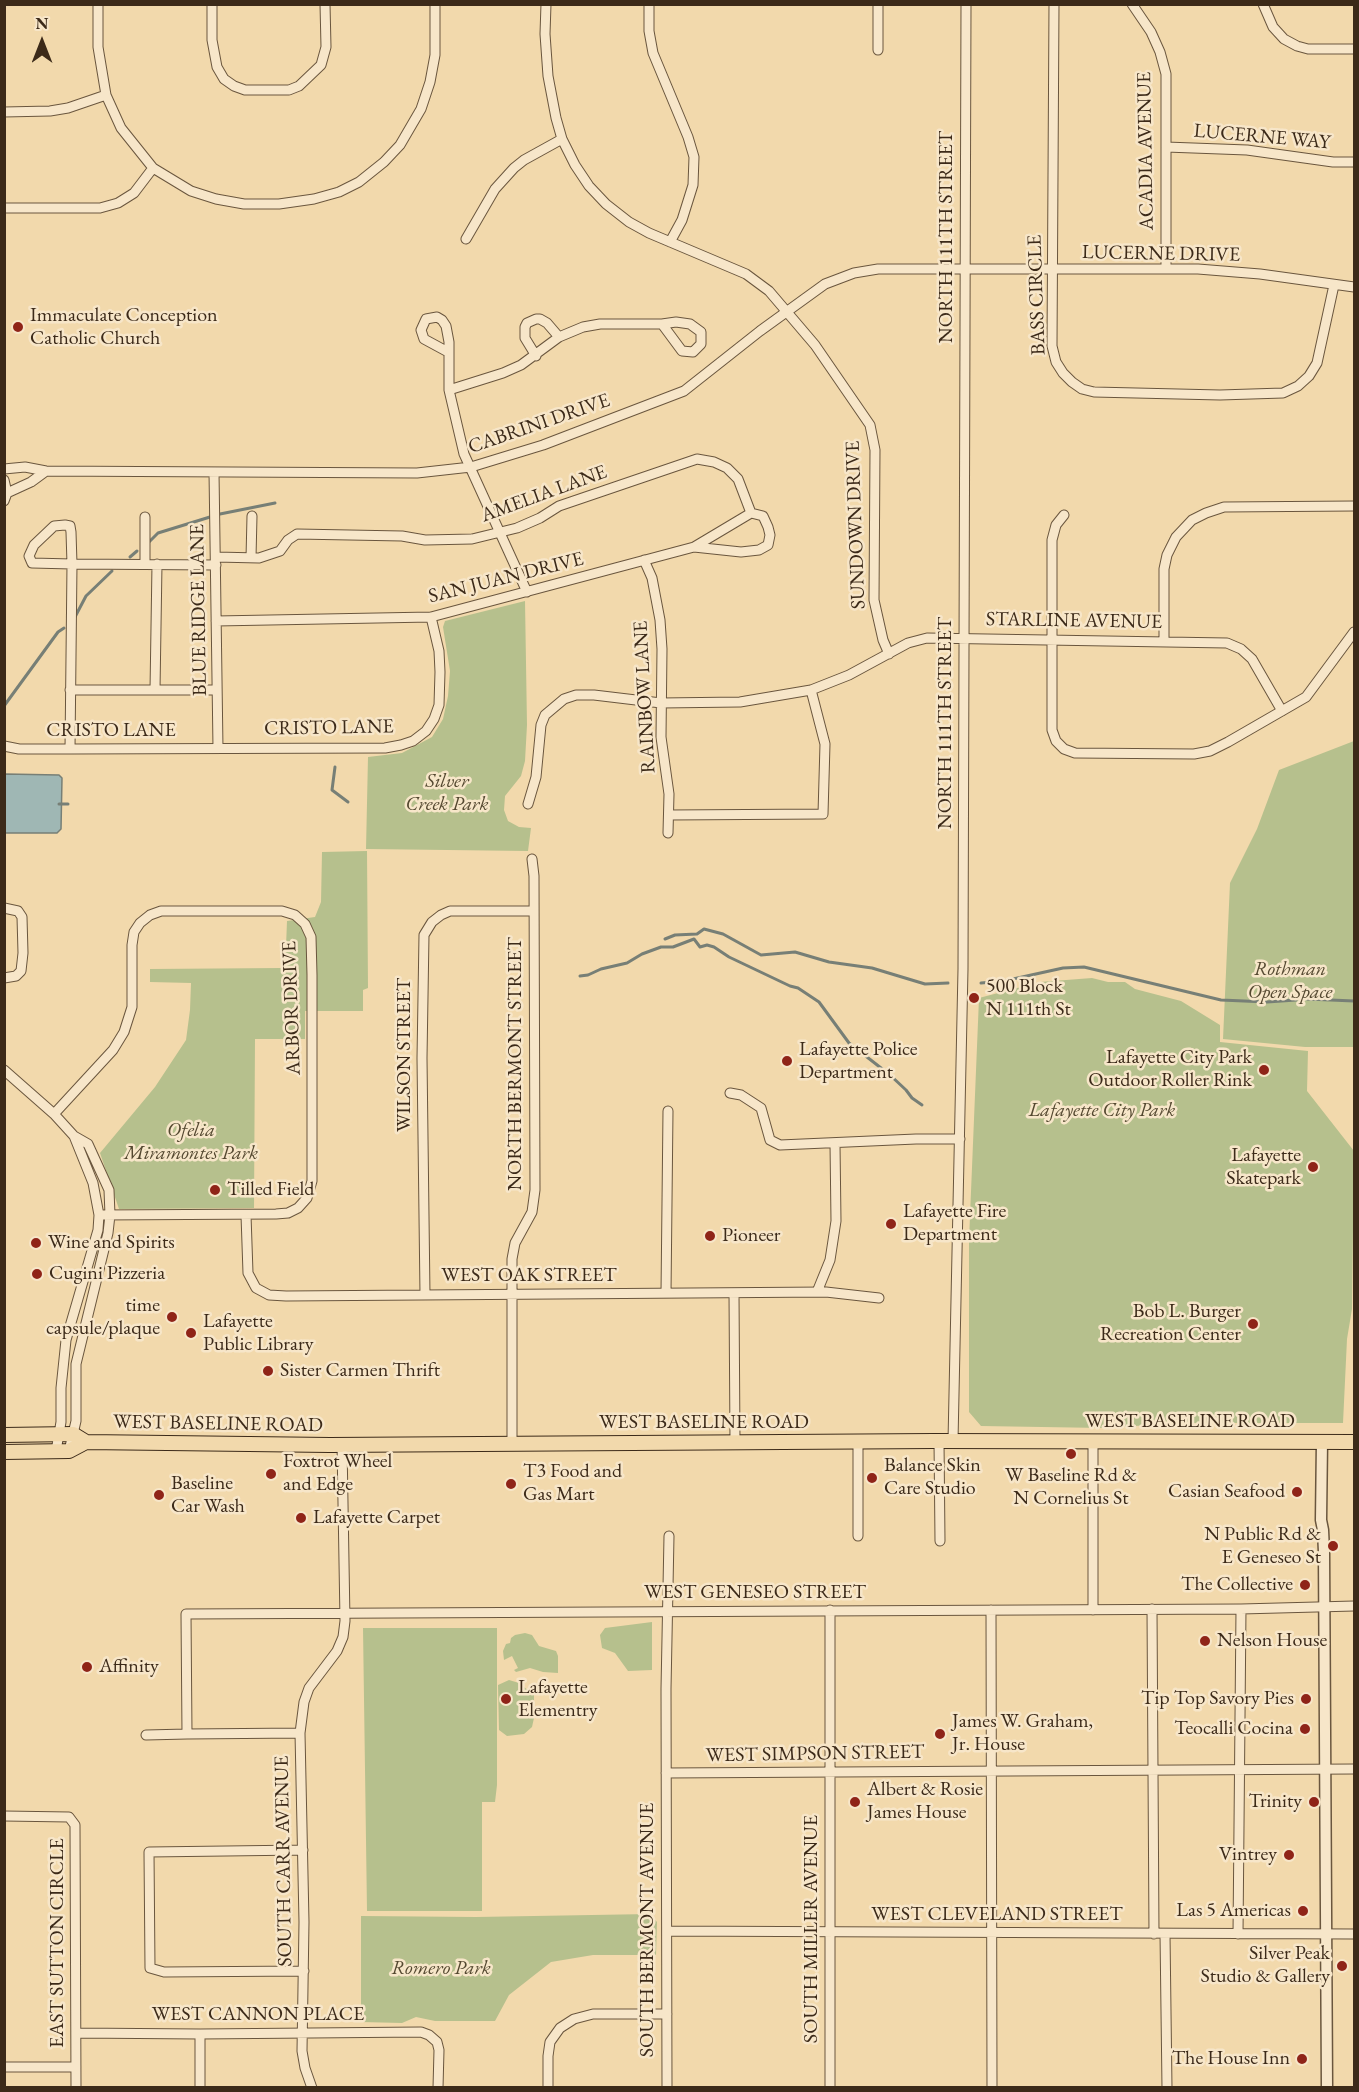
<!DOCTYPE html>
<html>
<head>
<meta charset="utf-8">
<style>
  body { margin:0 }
  #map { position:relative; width:1359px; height:2092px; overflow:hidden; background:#f2d9ac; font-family:"EB Garamond",serif }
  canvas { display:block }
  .frame { position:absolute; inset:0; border:6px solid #3c2a19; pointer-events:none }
  .north { position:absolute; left:12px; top:12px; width:60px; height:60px; -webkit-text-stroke:4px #f7e6c9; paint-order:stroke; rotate:0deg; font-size:16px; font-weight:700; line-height:24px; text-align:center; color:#3c2a19 }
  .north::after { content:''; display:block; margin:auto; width:21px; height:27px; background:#3c2a19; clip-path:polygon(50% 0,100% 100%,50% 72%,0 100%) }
</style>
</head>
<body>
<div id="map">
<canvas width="1359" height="2092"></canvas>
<div class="frame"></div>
<div class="north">N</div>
</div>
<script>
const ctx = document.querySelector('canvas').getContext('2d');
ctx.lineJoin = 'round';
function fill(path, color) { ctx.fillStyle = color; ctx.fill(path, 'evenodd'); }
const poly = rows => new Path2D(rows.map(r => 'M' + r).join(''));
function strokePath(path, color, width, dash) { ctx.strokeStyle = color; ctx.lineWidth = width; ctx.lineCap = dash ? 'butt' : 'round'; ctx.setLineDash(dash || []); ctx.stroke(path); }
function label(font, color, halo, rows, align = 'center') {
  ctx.font = font + ' "EB Garamond",serif'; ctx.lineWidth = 5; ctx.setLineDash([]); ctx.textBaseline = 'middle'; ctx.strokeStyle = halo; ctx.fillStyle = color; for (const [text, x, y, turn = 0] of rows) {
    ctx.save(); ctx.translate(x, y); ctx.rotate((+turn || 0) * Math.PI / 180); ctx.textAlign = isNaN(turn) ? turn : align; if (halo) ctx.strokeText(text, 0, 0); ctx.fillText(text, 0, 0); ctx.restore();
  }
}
fill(poly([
  [525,601,527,725,525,761,521,776,505,796,504,810,508,821,519,827,531,828,528,851,366,849,368,757,402,753,432,737,443,719,448,696,450,671,443,627,445,621],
  [1354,741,1354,1047,1305,1047,1223,1039,1230,883,1257,829,1279,770],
  [367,851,368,988,363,990,363,1011,305,1011,305,1039,255,1039,254,1208,119,1209,100,1153,155,1087,186,1040,190,1010,191,983,150,982,150,969,281,968,286,947,287,921,315,917,321,902,322,852],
  [1092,978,1108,982,1125,982,1135,989,1181,1001,1220,1025,1220,1042,1308,1051,1307,1091,1354,1151,1352,1309,1347,1339,1343,1423,1183,1423,1103,1428,981,1426,969,1412,969,1240,979,998,1040,982],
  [652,1622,652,1670,628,1671,615,1653,602,1648,600,1635,605,1628],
  [363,1628,497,1628,497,1785,495,1802,482,1802,482,1911,367,1911],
  [525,1633,532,1635,539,1646,556,1651,558,1656,558,1673,543,1672,530,1668,516,1672,514,1670,518,1668,512,1656,504,1660,503,1651,506,1644,510,1643,511,1638,515,1635],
  [509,1680,519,1683,534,1695,534,1718,532,1727,524,1734,507,1736,499,1730,498,1685],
  [650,1914,657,1922,656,1955,593,1955,551,1962,509,1995,495,2021,435,2021,416,2017,402,2023,361,2022,361,1916,476,1917]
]), '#b6c08d');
const water = poly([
  [5,774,59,775,62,778,61,829,57,833,5,833,5,774]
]);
fill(water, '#9fb7b4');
strokePath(water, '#777f76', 1.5);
strokePath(poly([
  [220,514,275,503],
  [149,542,158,533,210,517],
  [130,557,137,551],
  [75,617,86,596,112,571],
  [4,706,58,632,64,628],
  [335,767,332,790,348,802],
  [59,804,68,804],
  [665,939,675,935,697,934,704,929,723,934,761,955,795,952,829,962,872,968,925,984,948,983],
  [580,976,588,975,601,969,627,963,642,954,661,947,673,947,694,939,700,947,707,945,714,947,729,957,790,986,798,988,819,1002,849,1043,890,1075,906,1090,912,1098,922,1105],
  [981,983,1004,981,1063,968,1084,967,1221,1000,1267,1002,1296,1000],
  [1307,999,1354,1001]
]), '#777f76', 3);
const minor = poly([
  [98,4,98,47,106,95,121,128,153,168,191,191,216,199,244,204,279,204,314,199,339,192,359,182,384,162,400,145,421,109,430,82,435,55,435,4],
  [212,4,212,40,217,67,224,79,234,86,245,90,289,90,299,86,321,65,326,47,325,4],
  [546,4,545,34,548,76,556,118,562,139,575,165,589,186,606,204,629,222,649,233,746,274,769,291,815,345,870,425,875,450,874,600,883,640,889,654],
  [649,4,649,31,653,53,688,137,694,157,693,185,682,220,670,242],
  [878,4,878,50],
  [1054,4,1052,346,1056,362,1063,373,1072,382,1082,389,1094,392,1220,395,1283,393,1298,386,1309,376,1317,363,1334,285],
  [1132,4,1151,32,1160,52,1166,74,1166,269],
  [1263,4,1273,27,1284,39,1297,46,1308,49,1354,49],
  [4,112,50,111,68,108,106,95],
  [1166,147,1247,150,1333,162,1354,162],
  [4,208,100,208,118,203,134,193,153,168],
  [466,239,495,189,514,168,524,160,562,139],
  [448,352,424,339,421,330,426,319,437,317,442,320,446,326,449,342,449,390,464,454,527,592],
  [536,356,525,338,525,327,527,323,536,319,540,319,547,323,559,337],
  [449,390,503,373,521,365,559,337,583,327,600,324,662,324,682,351,693,352,701,344,701,332,690,324,676,322,662,324],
  [4,469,25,467,46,471,417,473,471,467,543,445,684,391,760,331,825,284,854,273,878,269,1198,269,1260,274,1354,287],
  [214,472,218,748],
  [4,480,7,493,4,501],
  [7,493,31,482,46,471],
  [1064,515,1056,525,1052,540,1052,730,1056,741,1064,749,1075,753,1194,754,1210,751,1228,742,1306,697,1354,632],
  [145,517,145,564],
  [65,525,70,526,71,532,72,564,32,563,29,556,34,545,54,526,65,525],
  [216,557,259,558,280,551,288,540,297,534,402,536,425,540,472,539,517,528,540,518,559,506,697,459,714,462,727,468,738,479,751,513],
  [251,558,252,516],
  [644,560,652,578,660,620,662,649,661,737,669,794,668,833],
  [216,621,431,617,694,547,751,513,763,516,768,527,770,535,768,545,759,550,741,552,694,547],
  [1164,641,1164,569,1167,555,1176,537,1192,520,1206,513,1224,507,1354,506],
  [70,690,217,690],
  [155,690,157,564],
  [4,746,19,749,70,749,385,748,401,745,413,741,426,731,434,719,439,705,440,672,439,651,431,617],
  [70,749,72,564,216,565],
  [528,804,536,777,541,725,545,715,564,699,576,695,594,695,661,703,740,702,811,690,849,675,908,643,927,638,1227,643,1241,649,1252,659,1282,711],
  [669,815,823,814,825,744,811,690],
  [4,908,18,911,22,917,23,953,21,971,16,976,4,978],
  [4,1070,54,1114,74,1136,88,1144,109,1190,110,1215,108,1233,76,1364,76,1421,69,1451],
  [730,1093,741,1095,761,1108,770,1140,780,1145,916,1139,960,1139],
  [54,1114,113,1050,124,1032,132,1007,132,945,134,932,140,923,150,915,161,911,282,911,295,915,305,924,311,937,312,975,312,1181,307,1198,298,1208,288,1213,276,1214,99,1215],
  [246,1215,248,1273,256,1288,269,1295,286,1296,826,1292,879,1298],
  [817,1292,830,1260,836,1221,835,1144],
  [666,1293,668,1111],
  [734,1293,735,1442],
  [425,1295,422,1058,424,935,432,922,441,915,450,911,534,911],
  [939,1441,940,1541],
  [953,1441,963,969,966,4],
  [858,1442,858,1536],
  [512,1443,512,1259,515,1243,532,1212,535,1190,534,876,532,859],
  [56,1451,61,1422,61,1388,66,1340,98,1230,99,1215,93,1183,74,1136],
  [1152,1609,1154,1934],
  [830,1610,830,2088],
  [991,1610,992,2088],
  [1093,1610,1093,1443],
  [187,1734,300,1733],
  [146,1735,187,1734,186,1614,1241,1609,1354,1606],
  [666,1773,1354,1769],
  [4,1816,69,1817,75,1825,76,2088],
  [303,1850,149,1852,150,1968,164,1972,304,1971],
  [667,1931,1354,1934],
  [1165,1934,1167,2088],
  [1238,1934,1241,1609],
  [76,2033,200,2034,421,2032,429,2035,437,2042,439,2050,438,2088],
  [4,2067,76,2067],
  [200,2088,200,2034],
  [312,2088,305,2068,302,2051,304,1922,300,1733,304,1702,309,1688,337,1651,343,1637,345,1621,342,1444],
  [548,2088,548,2056,550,2042,560,2028,574,2019,593,2014,667,2014],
  [667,2088,666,1689,669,1536]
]);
const tertiary = poly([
  [1322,1441,1321,1520,1323,1530,1324,1552,1327,2088]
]);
const primary = poly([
  [4,1435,73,1434,86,1442],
  [4,1452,69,1451,86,1442,330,1445,934,1441,1354,1442]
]);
strokePath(minor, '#6a563e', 11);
strokePath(tertiary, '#6a563e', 13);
strokePath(primary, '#3c2a19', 16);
strokePath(minor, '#f7e6c9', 9);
strokePath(tertiary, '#f7e6c9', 10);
strokePath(primary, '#f2d9ac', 14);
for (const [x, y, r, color] of [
  [18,327,6,"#8f2418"],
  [974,998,6,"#8f2418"],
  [787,1061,6,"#8f2418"],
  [1264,1070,6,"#8f2418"],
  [1313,1167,6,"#8f2418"],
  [215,1190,6,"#8f2418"],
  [891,1224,6,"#8f2418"],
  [710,1236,6,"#8f2418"],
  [36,1243,6,"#8f2418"],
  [37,1274,6,"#8f2418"],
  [172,1317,6,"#8f2418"],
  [1253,1324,6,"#8f2418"],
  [191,1333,6,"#8f2418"],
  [268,1371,6,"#8f2418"],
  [1071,1454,6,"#8f2418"],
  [271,1474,6,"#8f2418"],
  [872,1478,6,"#8f2418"],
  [511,1484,6,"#8f2418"],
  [1297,1492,6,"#8f2418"],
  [159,1495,6,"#8f2418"],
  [301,1518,6,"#8f2418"],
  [1333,1546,6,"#8f2418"],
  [1305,1585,6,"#8f2418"],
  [1205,1641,6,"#8f2418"],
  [87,1667,6,"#8f2418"],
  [506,1699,6,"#8f2418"],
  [1306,1699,6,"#8f2418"],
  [1305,1729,6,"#8f2418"],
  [940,1734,6,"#8f2418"],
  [855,1802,6,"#8f2418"],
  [1314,1802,6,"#8f2418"],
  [1289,1855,6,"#8f2418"],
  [1303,1911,6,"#8f2418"],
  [1342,1966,6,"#8f2418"],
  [1302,2059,6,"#8f2418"]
]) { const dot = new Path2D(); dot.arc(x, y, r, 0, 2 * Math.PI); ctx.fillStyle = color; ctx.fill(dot); strokePath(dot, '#f7e6c9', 2); }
label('20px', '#3c2a19', '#f7e6c9', [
  ["LUCERNE WAY",1262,137,5],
  ["ACADIA AVENUE",1146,151,-91],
  ["NORTH 111TH STREET",947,237,-90],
  ["LUCERNE DRIVE",1161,254,1],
  ["BASS CIRCLE",1037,295,-92],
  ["CABRINI DRIVE",539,424,-19],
  ["AMELIA LANE",544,494,-20],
  ["SUNDOWN DRIVE",856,525,-92],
  ["SAN JUAN DRIVE",506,578,-14],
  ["BLUE RIDGE LANE",199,610,-91],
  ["STARLINE AVENUE",1074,621,1],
  ["RAINBOW LANE",645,697,-93],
  ["NORTH 111TH STREET",946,723,-90],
  ["CRISTO LANE",329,728,-1],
  ["CRISTO LANE",111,731],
  ["ARBOR DRIVE",292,1008,-92],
  ["WILSON STREET",405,1055,-90],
  ["NORTH BERMONT STREET",516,1064,-90],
  ["WEST OAK STREET",529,1276],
  ["WEST BASELINE ROAD",1190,1422],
  ["WEST BASELINE ROAD",704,1423],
  ["WEST BASELINE ROAD",218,1424,1],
  ["WEST GENESEO STREET",755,1593],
  ["WEST SIMPSON STREET",815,1754,-1],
  ["SOUTH CARR AVENUE",284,1861,-91],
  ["WEST CLEVELAND STREET",997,1915],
  ["SOUTH MILLER AVENUE",812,1929,-90],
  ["SOUTH BERMONT AVENUE",648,1930,-90],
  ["EAST SUTTON CIRCLE",58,1943,-90],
  ["WEST CANNON PLACE",258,2015]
]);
label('20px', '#3c2a19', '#f7e6c9', [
  ["Immaculate Conception",30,316],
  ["Catholic Church",30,339],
  ["500 Block",986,987],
  ["N 111th St",986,1010],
  ["Lafayette Police",799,1050],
  ["Department",799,1073],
  ["Lafayette City Park",1252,1058,"right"],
  ["Outdoor Roller Rink",1252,1081,"right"],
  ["Lafayette",1301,1156,"right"],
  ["Skatepark",1301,1179,"right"],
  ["Tilled Field",227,1190],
  ["Lafayette Fire",903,1212],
  ["Department",903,1235],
  ["Pioneer",722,1236],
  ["Wine and Spirits",48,1243],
  ["Cugini Pizzeria",49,1274],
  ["time",160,1306,"right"],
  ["capsule/plaque",160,1329,"right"],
  ["Bob L. Burger",1241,1312,"right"],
  ["Recreation Center",1241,1335,"right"],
  ["Lafayette",203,1322],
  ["Public Library",203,1345],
  ["Sister Carmen Thrift",280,1371],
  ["Foxtrot Wheel",283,1462],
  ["and Edge",283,1485],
  ["Balance Skin",884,1466],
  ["Care Studio",884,1489],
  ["T3 Food and",523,1472],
  ["Gas Mart",523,1495],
  ["W Baseline Rd &",1071,1476,"center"],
  ["N Cornelius St",1071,1499,"center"],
  ["Baseline",171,1484],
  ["Car Wash",171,1507],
  ["Casian Seafood",1285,1492,"right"],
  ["Lafayette Carpet",313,1518],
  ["N Public Rd &",1321,1535,"right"],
  ["E Geneseo St",1321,1558,"right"],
  ["The Collective",1293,1585,"right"],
  ["Nelson House",1217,1641],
  ["Affinity",99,1667],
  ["Lafayette",518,1688],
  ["Elementry",518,1711],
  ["Tip Top Savory Pies",1294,1699,"right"],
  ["James W. Graham,",952,1722],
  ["Jr. House",952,1745],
  ["Teocalli Cocina",1293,1729,"right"],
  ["Albert & Rosie",867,1790],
  ["James House",867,1813],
  ["Trinity",1302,1802,"right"],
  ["Vintrey",1277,1855,"right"],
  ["Las 5 Americas",1291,1911,"right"],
  ["Silver Peak",1330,1954,"right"],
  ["Studio & Gallery",1330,1977,"right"],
  ["The House Inn",1290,2059,"right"]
], 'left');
label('italic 20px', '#544830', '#f7e6c9', [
  ["Silver",447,782],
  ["Creek Park",447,805],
  ["Rothman",1290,970],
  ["Open Space",1290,993],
  ["Lafayette City Park",1102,1111],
  ["Ofelia",191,1131],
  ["Miramontes Park",191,1154],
  ["Romero Park",441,1969]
]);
</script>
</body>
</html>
